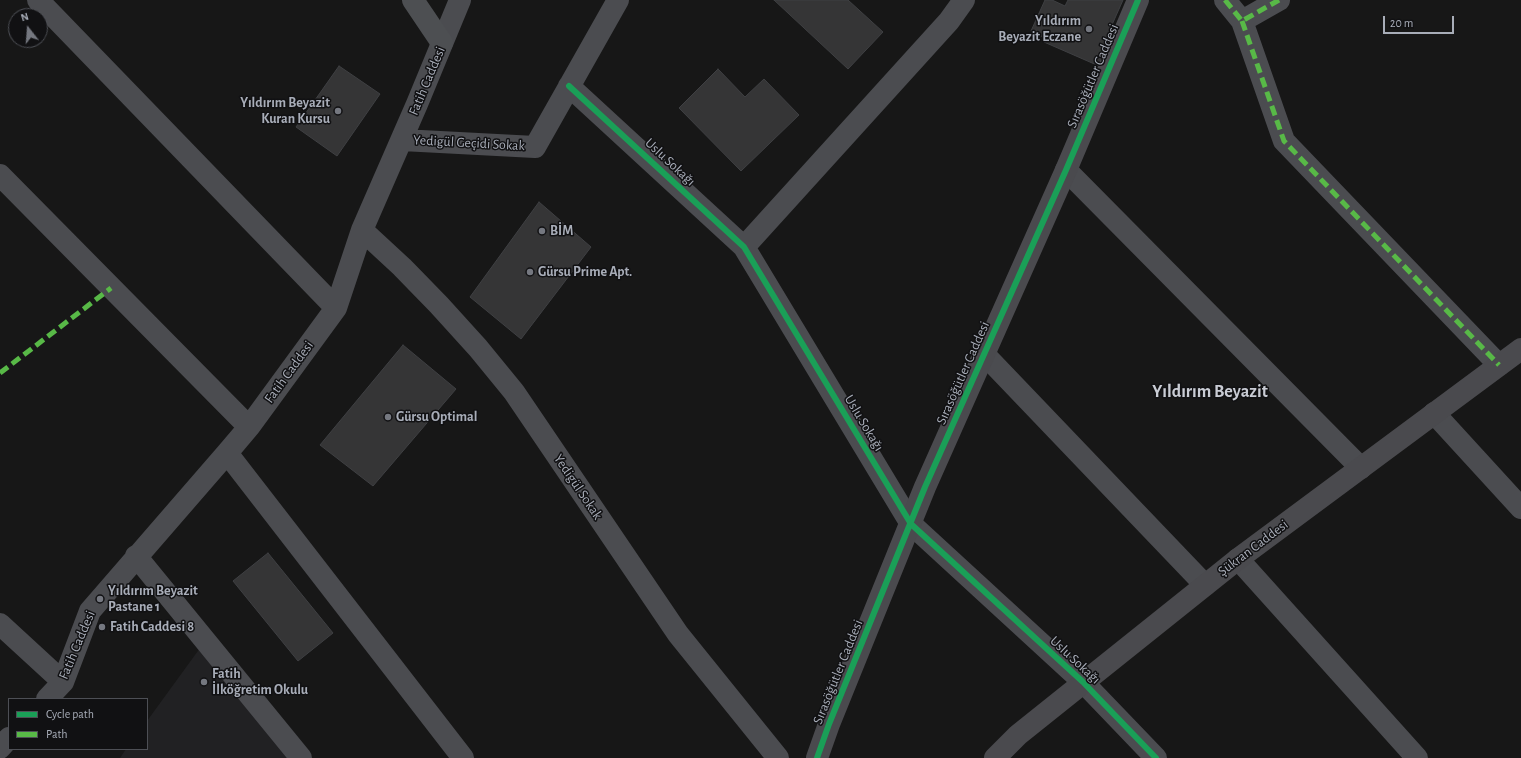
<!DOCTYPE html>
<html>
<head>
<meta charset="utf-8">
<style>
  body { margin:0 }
  #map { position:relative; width:1521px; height:758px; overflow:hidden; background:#171717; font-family:"Alegreya Sans",sans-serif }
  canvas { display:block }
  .legend { position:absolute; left:8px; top:698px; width:140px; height:52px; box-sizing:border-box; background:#111113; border:1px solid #4d4f55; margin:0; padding:5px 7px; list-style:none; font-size:12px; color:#a8adb8 }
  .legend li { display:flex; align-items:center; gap:8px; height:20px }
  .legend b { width:20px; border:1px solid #4d4f55 }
  .north { position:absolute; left:8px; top:8px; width:40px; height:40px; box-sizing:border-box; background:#111113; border:1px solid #4d4f55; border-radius:50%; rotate:343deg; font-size:11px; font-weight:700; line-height:16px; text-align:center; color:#a8adb8 }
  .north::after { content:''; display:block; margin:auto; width:14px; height:18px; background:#757880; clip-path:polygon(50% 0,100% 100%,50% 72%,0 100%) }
  .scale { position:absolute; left:1383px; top:16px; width:71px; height:18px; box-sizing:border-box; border:2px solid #a8adb8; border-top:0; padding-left:5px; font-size:12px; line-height:14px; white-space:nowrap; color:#a8adb8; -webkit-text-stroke:3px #111113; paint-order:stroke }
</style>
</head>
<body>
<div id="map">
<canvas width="1521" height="758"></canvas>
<ul class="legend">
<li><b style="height:5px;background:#1a9f57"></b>Cycle path</li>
<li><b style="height:5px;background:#58b947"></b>Path</li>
</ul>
<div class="north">N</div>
<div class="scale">20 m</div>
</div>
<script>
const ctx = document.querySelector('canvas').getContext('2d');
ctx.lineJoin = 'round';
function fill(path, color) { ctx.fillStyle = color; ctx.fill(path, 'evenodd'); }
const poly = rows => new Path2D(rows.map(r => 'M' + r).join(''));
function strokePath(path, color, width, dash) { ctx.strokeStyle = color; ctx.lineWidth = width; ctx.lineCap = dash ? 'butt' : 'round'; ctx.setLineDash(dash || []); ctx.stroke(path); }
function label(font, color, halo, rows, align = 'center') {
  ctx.font = font + ' "Alegreya Sans",sans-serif'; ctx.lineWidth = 3; ctx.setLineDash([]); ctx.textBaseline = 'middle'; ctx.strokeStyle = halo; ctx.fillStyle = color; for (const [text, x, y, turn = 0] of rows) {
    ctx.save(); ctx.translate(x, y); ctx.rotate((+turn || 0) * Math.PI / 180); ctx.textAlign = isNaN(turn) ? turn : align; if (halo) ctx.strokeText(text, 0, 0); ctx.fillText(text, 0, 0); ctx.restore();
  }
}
fill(poly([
  [203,644,292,758,120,758,126,749,147,749,147,721]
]), '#212123');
const building = poly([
  [774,0,848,0,883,32,848,69,774,0],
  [1045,0,1052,0,1065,6,1068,0,1123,0,1107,36,1112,37,1099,66,1044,42,1045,38,1031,31,1045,0],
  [339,66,380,94,337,156,296,127,339,66],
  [718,69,745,97,764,79,799,115,741,171,679,108,718,69],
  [539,202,591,247,521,339,470,297,539,202],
  [403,345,456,389,373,486,320,445,403,345],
  [268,553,333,633,298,661,233,581,268,553]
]);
fill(building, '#353536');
strokePath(building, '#3f4043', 1);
strokePath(poly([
  [38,0,336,308],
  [1225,0,1242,21,1279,0],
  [1242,21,1284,141,1499,365],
  [569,86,744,247,911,524,1083,682,1156,758],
  [402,140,535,147,618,0],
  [1066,170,1361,468],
  [0,175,249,427],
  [362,230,402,267,439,305,478,348,514,392,678,634,778,758],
  [744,247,949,21,964,0],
  [984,354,1205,585],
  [1434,413,1521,508],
  [227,453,463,758],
  [136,556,301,758],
  [1238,559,1417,758],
  [0,624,63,682],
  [47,699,63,682,90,611,227,453,249,427,336,308,362,230,417,104,460,0],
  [0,748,9,738]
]), '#4b4c50', 22);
strokePath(poly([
  [817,758,829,724,925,487,1066,170,1138,0],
  [995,758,1018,735,1238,559,1521,349]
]), '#4a4a4e', 22);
strokePath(poly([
  [413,0,442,43]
]), '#4d4f52', 22);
strokePath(poly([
  [1225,0,1242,21,1279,0],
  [1242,21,1284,141,1499,365],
  [0,373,111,288]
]), '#58b947', 5, [10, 5]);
strokePath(poly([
  [569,86,744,247,911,524,1083,682,1156,758],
  [817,758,829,724,925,487,1066,170,1138,0]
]), '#1a9f57', 6);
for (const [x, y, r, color] of [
  [1089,29,4,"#757880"],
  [338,111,4,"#757880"],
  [542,231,4,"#757880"],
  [530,272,4,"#757880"],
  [388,417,4,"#757880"],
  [100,599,4,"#757880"],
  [102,627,4,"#757880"],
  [204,682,4,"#757880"]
]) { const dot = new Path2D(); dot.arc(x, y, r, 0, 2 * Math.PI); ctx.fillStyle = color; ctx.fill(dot); strokePath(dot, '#111113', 1.5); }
label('bold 14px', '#a8adb8', '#111113', [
  ["Yıldırım",1081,21,"right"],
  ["Beyazit Eczane",1081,37,"right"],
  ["Yıldırım Beyazit",330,103,"right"],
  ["Kuran Kursu",330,119,"right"],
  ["BİM",550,231],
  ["Gürsu Prime Apt.",538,272],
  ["Gürsu Optimal",396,417],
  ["Yıldırım Beyazit",108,591],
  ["Pastane 1",108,607],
  ["Fatih Caddesi 8",110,627],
  ["Fatih",212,674],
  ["İlköğretim Okulu",212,690]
], 'left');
label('14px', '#a8adb8', '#111113', [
  ["Sırasöğütler Caddesi",1093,76,-67],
  ["Fatih Caddesi",427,81,-67],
  ["Yedigül Geçidi Sokak",469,143,3],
  ["Uslu Sokağı",670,162,43],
  ["Fatih Caddesi",289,372,-54],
  ["Sırasöğütler Caddesi",963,373,-66],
  ["Uslu Sokağı",864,423,59],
  ["Yedigül Sokak",578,487,56],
  ["Şükran Caddesi",1253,548,-37],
  ["Fatih Caddesi",77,645,-67],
  ["Uslu Sokağı",1075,660,43],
  ["Sırasöğütler Caddesi",838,672,-68]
]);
label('bold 18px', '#c9ccd4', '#111113', [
  ["Yıldırım Beyazit",1210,392]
]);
</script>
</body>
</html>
